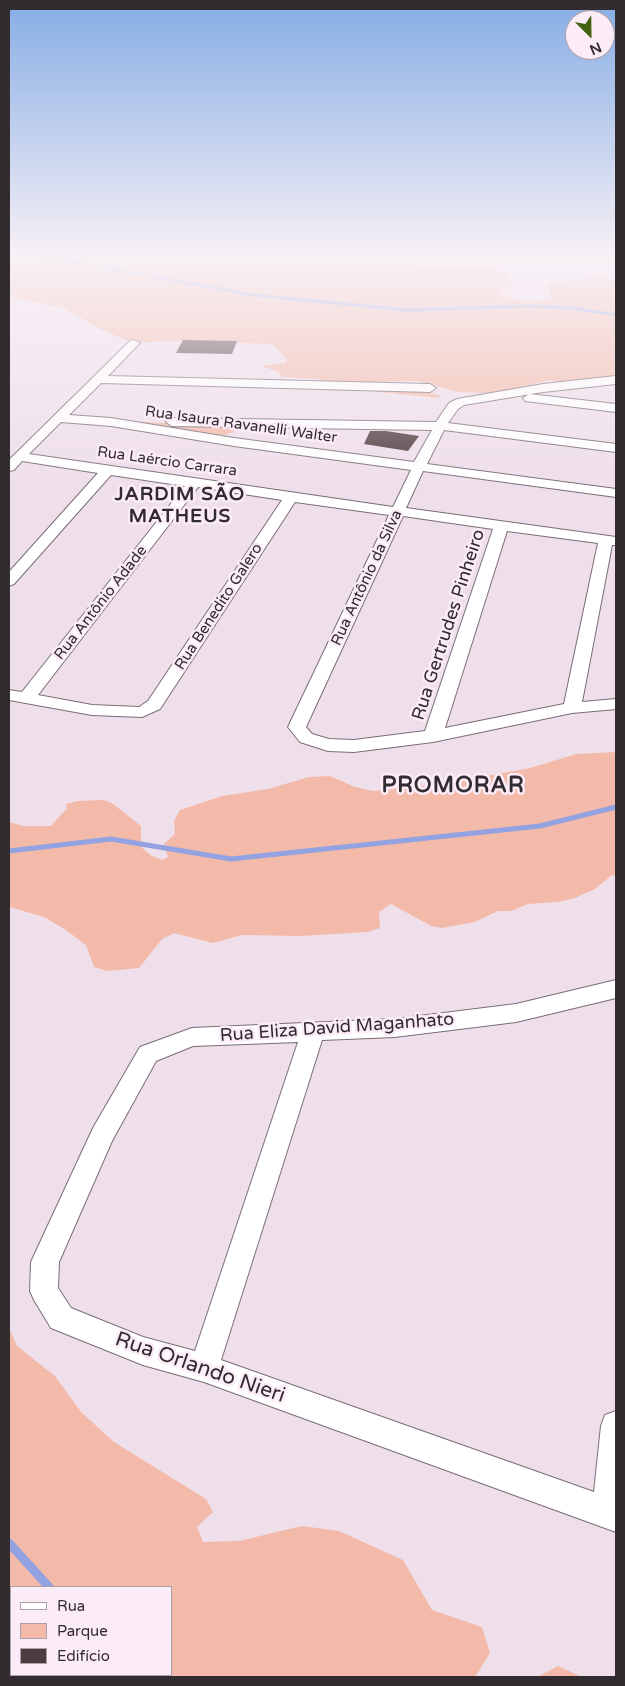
<!DOCTYPE html>
<html>
<head>
<meta charset="utf-8">
<style>
  body { margin:0 }
  #map { position:relative; width:625px; height:1686px; overflow:hidden; background:#efdfeb; font-family:"Varela Round",sans-serif }
  canvas { display:block }
  .frame { position:absolute; inset:0; border:10px solid #322c30; pointer-events:none }
  .legend { position:absolute; left:10px; top:1586px; width:162px; height:90px; box-sizing:border-box; background:#fcecf8; border:1px solid #ab9fa8; margin:0; padding:6px 9px; list-style:none; font-size:15px; color:#322c30 }
  .legend li { display:flex; align-items:center; gap:10px; height:25px }
  .legend b { width:25px; border:1px solid #ab9fa8 }
  .north { position:absolute; left:565px; top:10px; width:50px; height:50px; box-sizing:border-box; background:#fcecf8; border:1px solid #ab9fa8; border-radius:50%; rotate:157deg; font-size:14px; font-weight:700; line-height:20px; text-align:center; color:#322c30 }
  .north::after { content:''; display:block; margin:auto; width:18px; height:22px; background:#446112; clip-path:polygon(50% 0,100% 100%,50% 72%,0 100%) }
</style>
</head>
<body>
<div id="map">
<canvas width="625" height="1686"></canvas>
<div class="frame"></div>
<ul class="legend">
<li><b style="height:6px;background:#fff"></b>Rua</li>
<li><b style="height:14px;background:#f3baaa"></b>Parque</li>
<li><b style="height:14px;background:#4d3d40"></b>Edifício</li>
</ul>
<div class="north">N</div>
</div>
<script>
const ctx = document.querySelector('canvas').getContext('2d');
ctx.lineJoin = 'round';
function fill(path, color) { ctx.fillStyle = color; ctx.fill(path, 'evenodd'); }
const poly = rows => new Path2D(rows.map(r => 'M' + r).join(''));
function strokePath(path, color, width, dash) { ctx.strokeStyle = color; ctx.lineWidth = width; ctx.lineCap = dash ? 'butt' : 'round'; ctx.setLineDash(dash || []); ctx.stroke(path); }
function label(font, color, halo, rows, align = 'center') {
  ctx.font = font + ' "Varela Round",sans-serif'; ctx.lineWidth = 5; ctx.setLineDash([]); ctx.textBaseline = 'middle'; ctx.strokeStyle = halo; ctx.fillStyle = color; for (const [text, x, y, turn = 0] of rows) {
    ctx.save(); ctx.translate(x, y); ctx.rotate((+turn || 0) * Math.PI / 180); ctx.textAlign = isNaN(turn) ? turn : align; if (halo) ctx.strokeText(text, 0, 0); ctx.fillText(text, 0, 0); ctx.restore();
  }
}
fill(poly([
  [9,256,398,256,401,261,418,267,476,267,506,272,512,283,510,288,502,292,499,296,530,302,552,298,547,284,552,282,600,278,616,280,616,377,592,378,572,384,549,380,507,391,486,393,457,392,418,381,389,381,383,383,381,385,384,388,432,393,441,396,437,398,370,391,318,379,282,377,277,371,260,366,285,363,287,360,275,346,271,344,175,341,132,343,94,326,65,308,9,297],
  [144,422,224,425,235,428,234,432,221,436,137,423],
  [616,752,616,876,612,875,595,889,575,898,558,902,528,904,511,911,498,911,475,922,442,928,431,926,391,904,379,912,380,928,367,932,301,936,242,935,213,943,174,933,162,939,139,968,108,971,94,967,86,945,66,930,44,917,9,907,9,822,23,826,51,826,67,808,66,804,78,801,103,800,112,803,141,826,141,847,152,856,163,860,168,857,164,844,175,834,174,821,180,810,222,796,268,789,309,777,330,776,355,787,373,791,442,784,530,768,576,754],
  [9,1328,17,1346,55,1376,81,1412,114,1442,206,1499,213,1512,197,1527,203,1542,239,1541,302,1526,339,1531,403,1560,432,1610,482,1627,490,1653,475,1677,9,1677],
  [171,1587,171,1675,11,1675,11,1587],
  [558,1666,582,1677,537,1677]
]), '#f3baaa');
strokePath(poly([
  [42,256,253,295,407,310,531,306,571,308,616,315]
]), '#93a2e0', 3);
strokePath(poly([
  [9,851,111,839,231,859,540,826,616,807]
]), '#93a2e0', 5);
strokePath(poly([
  [9,1543,49,1587],
  [128,1675,130,1677]
]), '#93a2e0', 9);
fill(poly([
  [183,340,237,341,232,354,176,353],
  [370,431,386,431,419,436,408,451,364,444]
]), '#4d3d40');
const minor = poly([
  [134,340,140,343,138,345,108,376,430,384,436,388,430,392,101,383,69,415,111,418,234,438,414,462,432,430,172,426,166,422,172,418,436,422,449,403,457,399,543,384,616,376,616,384,543,392,464,405,458,409,448,423,616,444,616,452,444,430,427,464,616,489,616,497,423,471,406,508,616,537,616,545,612,545,582,702,616,699,616,709,572,713,433,742,354,752,328,751,300,742,288,727,389,515,295,502,160,709,142,717,92,715,9,700,9,690,22,692,185,486,111,475,14,584,9,586,9,572,98,473,22,461,14,470,9,471,9,460,130,341,134,340],
  [61,422,111,426,234,446,411,470,393,507,29,454,61,422],
  [198,487,282,500,148,701,139,707,92,705,38,695,198,487],
  [403,516,493,529,425,731,354,740,329,739,312,734,306,727,403,516],
  [507,531,598,543,564,704,445,728,507,531],
  [529,394,616,404,616,412,525,401,523,398,529,394],
  [616,980,616,998,516,1022,395,1037,322,1040,221,1360,594,1492,601,1426,605,1415,616,1411,616,1532,204,1382,143,1365,51,1328,34,1300,30,1291,31,1262,93,1128,140,1047,192,1028,395,1019,516,1004,616,980],
  [298,1042,195,1351,143,1337,71,1308,58,1288,59,1262,112,1141,156,1061,193,1046,298,1042]
]);
strokePath(minor, '#7a6d77', 2);
fill(minor, '#fff');
const sky = ctx.createLinearGradient(0, 0, 0, 492);
sky.addColorStop(0, '#86ade5');
sky.addColorStop(0.52, '#f8f1f6');
sky.addColorStop(1, '#f8f1f600');
ctx.fillStyle = sky;
ctx.fillRect(0, 0, 625, 492);
label('15px', '#322c30', '#fcecf8', [
  ["Rua Isaura Ravanelli Walter",241,425,8],
  ["Rua Laércio Carrara",167,462,8],
  ["Rua Antônio da Silva",367,578,-65],
  ["Rua Antônio Adade",101,603,-52],
  ["Rua Benedito Galero",219,607,-57]
]);
label('18px', '#322c30', '#fcecf8', [
  ["Rua Gertrudes Pinheiro",449,625,-72],
  ["Rua Eliza David Maganhato",337,1028,-4]
]);
ctx.letterSpacing = '1px';
label('bold 19px', '#322c30', '#fcecf8', [
  ["JARDIM SÃO",180,495],
  ["MATHEUS",180,517]
]);
ctx.letterSpacing = '0px';
label('21px', '#322c30', '#fcecf8', [
  ["Rua Orlando Nieri",200,1368,19]
]);
ctx.letterSpacing = '1px';
label('bold 22px', '#322c30', '#fcecf8', [
  ["PROMORAR",453,786]
]);
ctx.letterSpacing = '0px';
</script>
</body>
</html>
